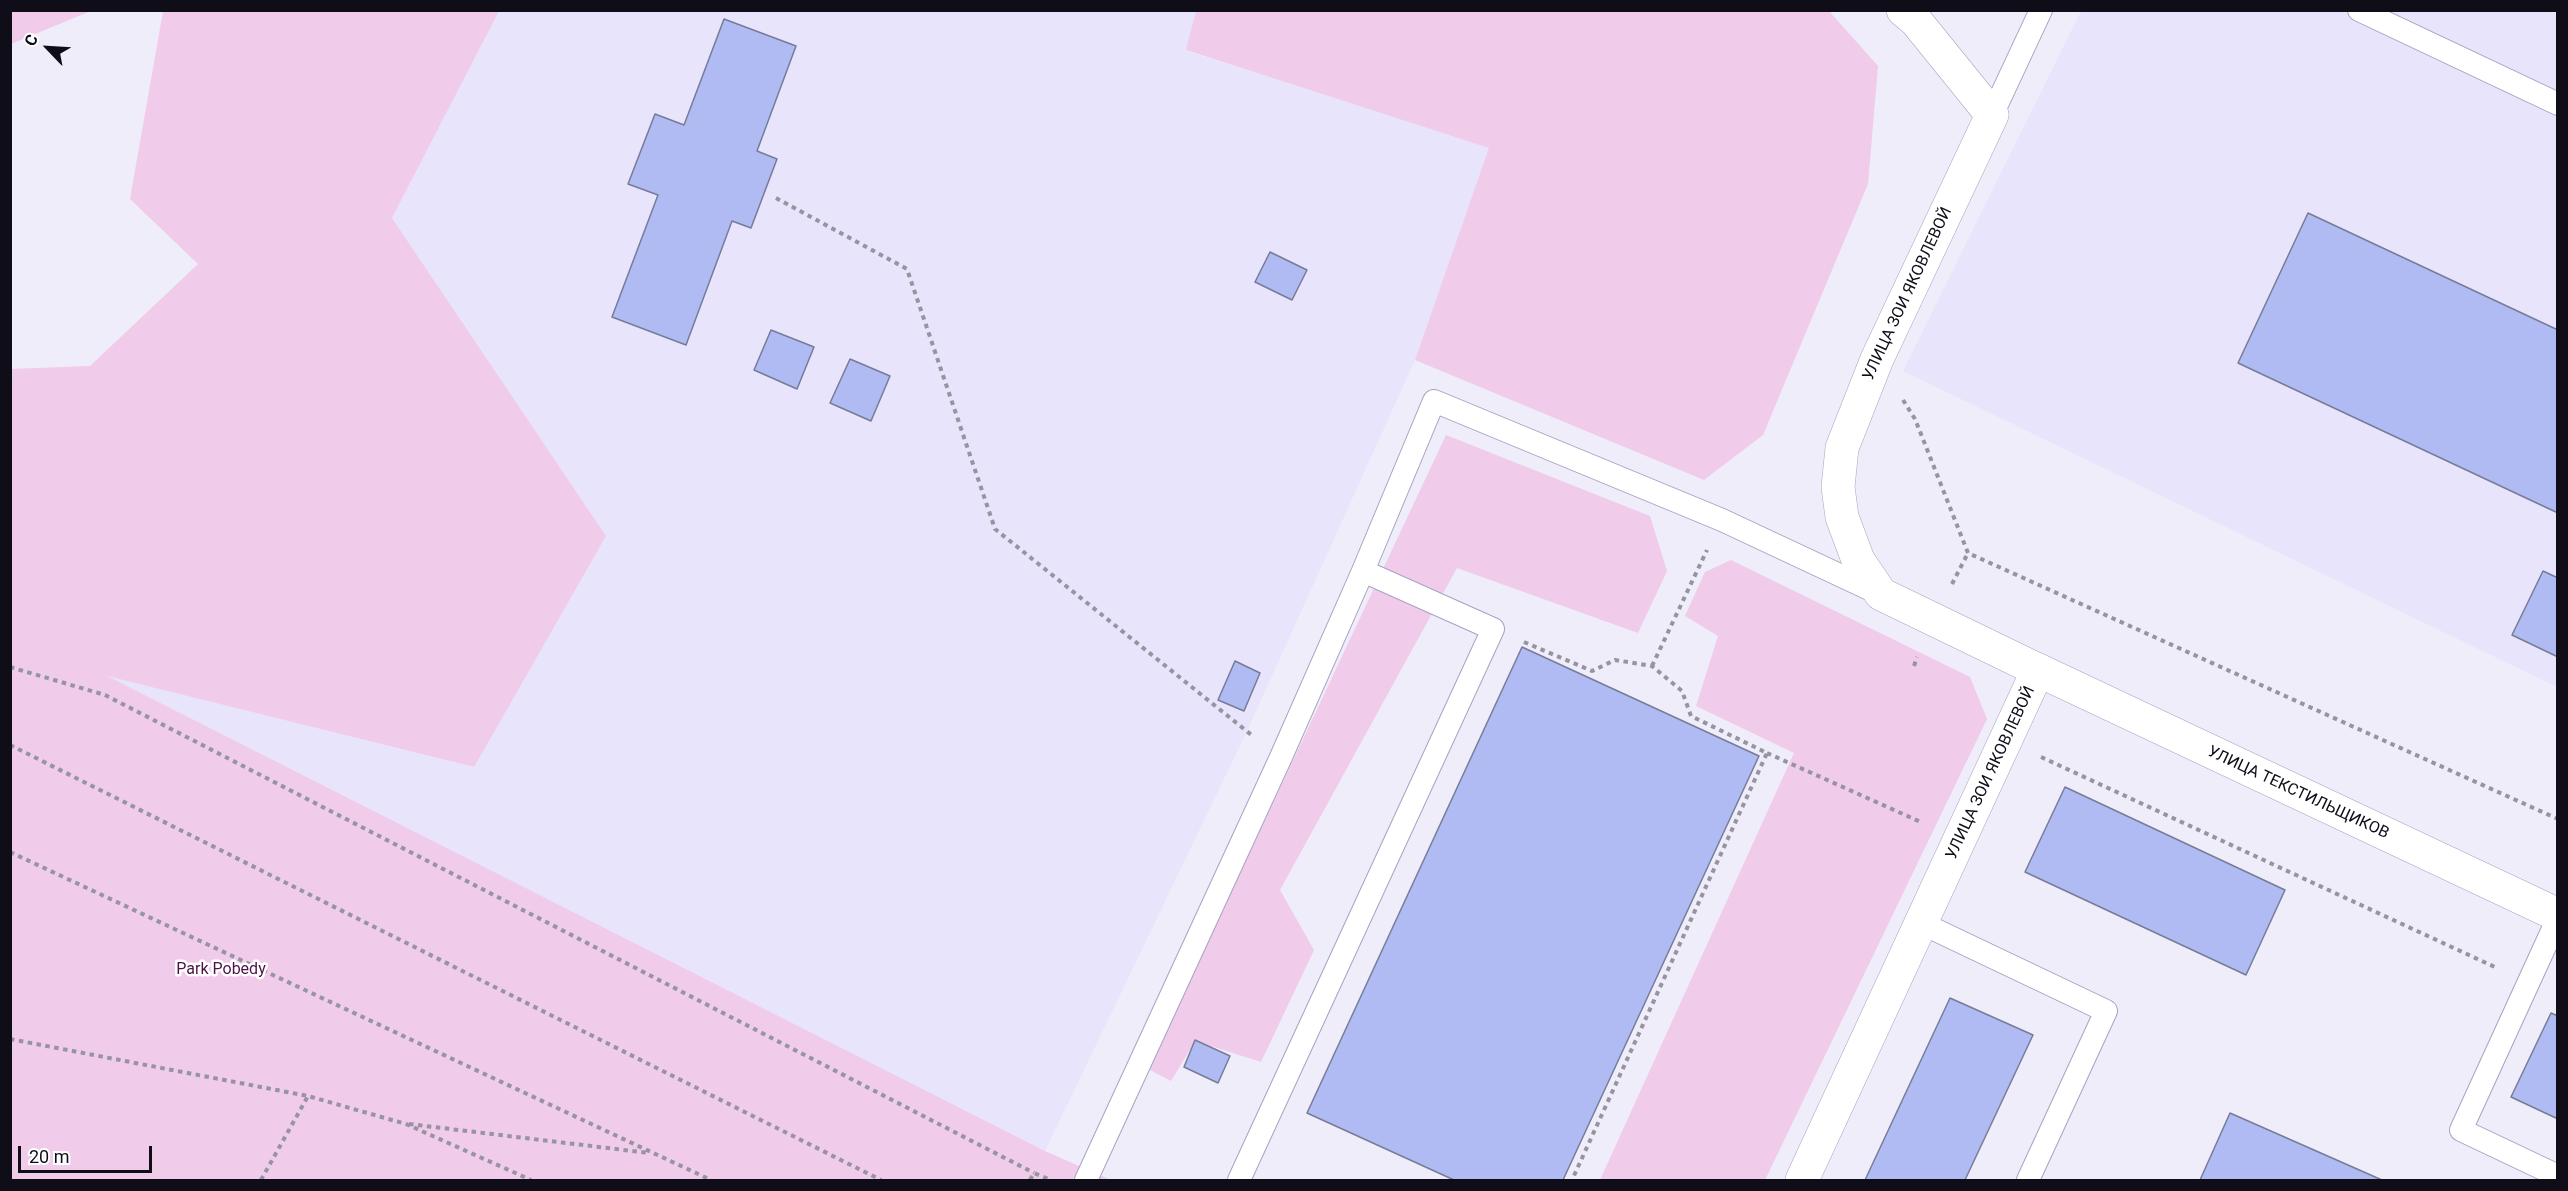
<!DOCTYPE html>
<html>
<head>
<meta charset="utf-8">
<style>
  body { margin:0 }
  #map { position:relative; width:2568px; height:1191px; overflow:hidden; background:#efedfa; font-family:Roboto,sans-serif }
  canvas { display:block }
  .frame { position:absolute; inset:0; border:12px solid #0f0d18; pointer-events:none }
  .north { position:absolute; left:18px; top:18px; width:60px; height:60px; -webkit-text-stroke:4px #fff; paint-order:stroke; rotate:295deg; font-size:16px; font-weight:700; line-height:24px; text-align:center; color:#0f0d18 }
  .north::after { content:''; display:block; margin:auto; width:21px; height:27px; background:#0f0d18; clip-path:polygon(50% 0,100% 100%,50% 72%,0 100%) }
  .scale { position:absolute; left:18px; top:1146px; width:134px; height:27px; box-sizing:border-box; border:3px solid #0f0d18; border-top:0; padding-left:8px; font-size:18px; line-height:21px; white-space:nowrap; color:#0f0d18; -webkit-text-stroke:4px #fff; paint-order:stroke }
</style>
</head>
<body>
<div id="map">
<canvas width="2568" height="1191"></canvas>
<div class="frame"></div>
<div class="north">С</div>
<div class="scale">20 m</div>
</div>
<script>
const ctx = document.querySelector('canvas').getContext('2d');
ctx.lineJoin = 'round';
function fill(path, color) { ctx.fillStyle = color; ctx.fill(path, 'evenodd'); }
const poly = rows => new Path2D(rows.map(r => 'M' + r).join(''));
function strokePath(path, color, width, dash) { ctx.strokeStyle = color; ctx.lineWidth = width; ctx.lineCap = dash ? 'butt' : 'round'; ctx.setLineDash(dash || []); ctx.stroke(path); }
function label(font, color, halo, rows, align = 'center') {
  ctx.font = font + ' Roboto,sans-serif'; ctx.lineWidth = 5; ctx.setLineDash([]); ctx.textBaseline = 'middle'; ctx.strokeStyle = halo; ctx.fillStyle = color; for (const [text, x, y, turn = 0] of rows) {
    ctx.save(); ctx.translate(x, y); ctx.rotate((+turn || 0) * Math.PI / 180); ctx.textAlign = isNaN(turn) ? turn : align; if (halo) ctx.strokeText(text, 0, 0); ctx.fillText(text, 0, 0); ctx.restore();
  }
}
fill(poly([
  [499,11,1196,11,1187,51,1490,148,1415,360,1247,731,1045,1151,104,675,473,767,606,536,392,218],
  [2081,11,2557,11,2557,687,1903,371]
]), '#e8e4fb');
fill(poly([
  [11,10,91,10,91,11,11,44],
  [163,11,499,11,392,218,606,536,474,767,107,676,1045,1151,1111,1180,11,1180,10,369,90,366,198,264,130,199],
  [1196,11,1829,11,1878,66,1868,184,1763,435,1704,480,1415,360,1489,148,1186,50],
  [1446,435,1650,516,1667,571,1638,633,1457,568,1280,890,1314,950,1261,1062,1195,1041,1171,1081,1148,1069],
  [1731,560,1970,677,1987,719,1765,1180,1600,1180,1794,753,1696,706,1718,636,1685,616,1705,572]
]), '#f0cbea');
const building = poly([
  [724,19,796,46,757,151,777,159,751,228,732,221,686,345,612,317,658,195,628,184,655,114,684,125,724,19],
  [2308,213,2558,330,2558,513,2238,363,2308,213],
  [1270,252,1307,270,1292,300,1255,282,1270,252],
  [771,330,814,347,797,389,754,370,771,330],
  [850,359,890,376,871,421,830,403,850,359],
  [2543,571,2558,578,2558,657,2512,635,2543,571],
  [1522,647,1759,756,1563,1180,1454,1180,1307,1113,1522,647],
  [1235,661,1260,673,1244,711,1218,700,1235,661],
  [2065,787,2285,890,2246,975,2025,872,2065,787],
  [1950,998,2033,1035,1965,1180,1865,1180,1950,998],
  [2551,1013,2558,1016,2558,1119,2511,1097,2551,1013],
  [1195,1040,1230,1056,1218,1083,1184,1067,1195,1040],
  [2230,1113,2382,1180,2200,1180,2230,1113]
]);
fill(building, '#afbbf2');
strokePath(building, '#767c98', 1.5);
const service = poly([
  [2359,10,2558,104],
  [1992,115,2041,10],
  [2558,918,2461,1130,2558,1176],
  [1921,923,2106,1011,2028,1180],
  [1086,1180,1281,757,1363,571,1434,401,1722,520,1880,594],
  [1239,1180,1493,629,1363,571]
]);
const minor = poly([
  [1903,10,1916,21,1992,115,1877,359,1842,448,1838,487,1842,517,1858,560,1881,594,2038,670]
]);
const tertiary = poly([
  [1802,1180,2038,670,2558,915]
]);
strokePath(service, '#a8a2c0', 24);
strokePath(minor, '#a8a2c0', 34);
strokePath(tertiary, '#a8a2c0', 34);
strokePath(poly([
  [776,198,907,269,995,529,1254,737],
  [1903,400,1915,419,1968,553,2558,819],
  [1952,584,1968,553],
  [1524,642,1592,671,1615,660,1652,666,1682,691,1691,716,1767,753,1572,1180],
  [1652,666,1707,550],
  [1914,666,1917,657],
  [10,667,105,695,1034,1173],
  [10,745,881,1180],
  [1767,753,1923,823],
  [2041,757,2497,968],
  [10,852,711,1180],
  [10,1039,308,1096,406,1124,531,1180],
  [409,1124,649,1153],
  [261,1180,308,1096],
  [1030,1180,1034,1173,1051,1180]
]), '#9694a0', 4, [4.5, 4.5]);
strokePath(service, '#fff', 22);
strokePath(minor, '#fff', 33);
strokePath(tertiary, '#fff', 33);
label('16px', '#0f0d18', '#fff', [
  ["УЛИЦА ЗОИ ЯКОВЛЕВОЙ",1908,294,-65],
  ["УЛИЦА ЗОИ ЯКОВЛЕВОЙ",1991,773,-65],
  ["УЛИЦА ТЕКСТИЛЬЩИКОВ",2298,793,25]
]);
label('16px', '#4c1247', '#fff', [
  ["Park Pobedy",221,970]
]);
</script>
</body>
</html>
